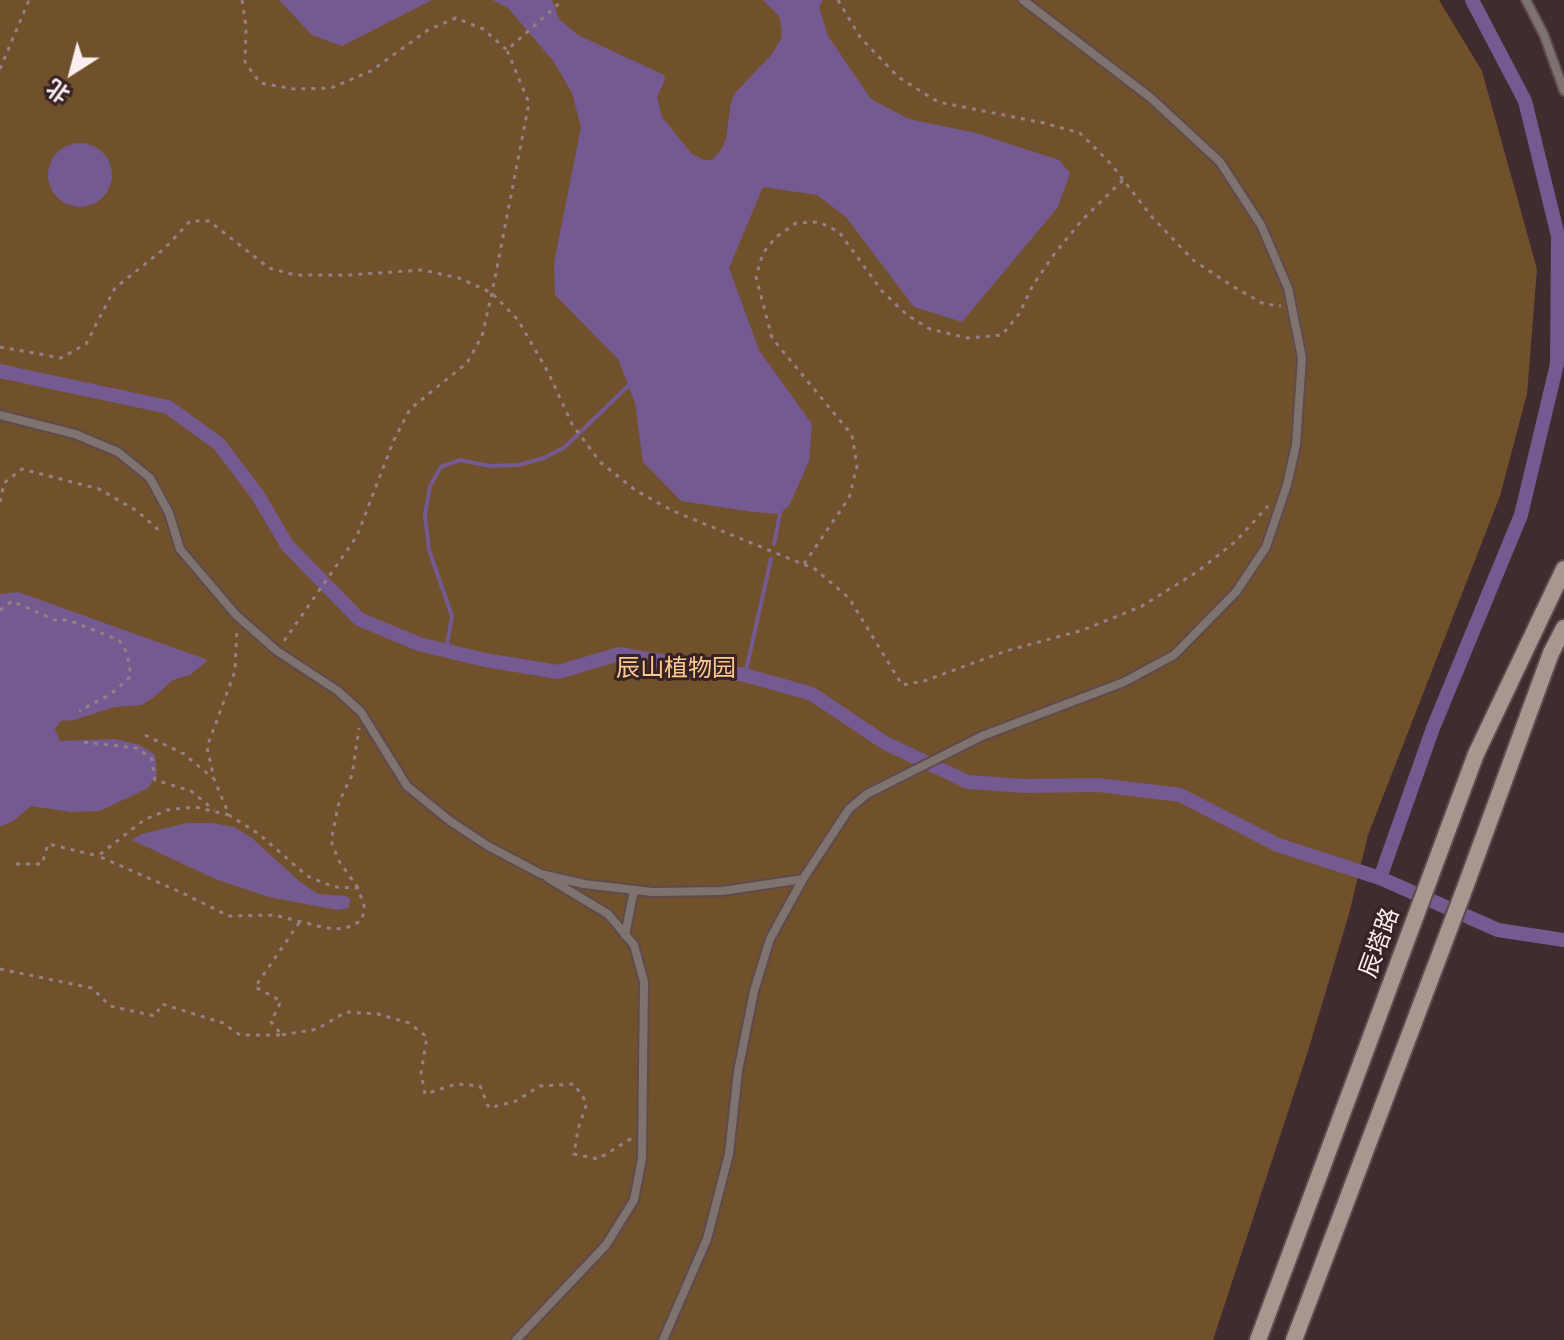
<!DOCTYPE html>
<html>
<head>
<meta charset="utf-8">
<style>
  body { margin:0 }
  #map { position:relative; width:1564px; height:1340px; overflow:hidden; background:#402b2e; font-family:"PT Sans","Noto Sans SC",sans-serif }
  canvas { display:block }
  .north { position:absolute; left:32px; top:32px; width:80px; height:80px; -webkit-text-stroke:6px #362124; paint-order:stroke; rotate:216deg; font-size:22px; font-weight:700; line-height:32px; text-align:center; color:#fcedef }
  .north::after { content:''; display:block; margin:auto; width:28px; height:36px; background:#fcedef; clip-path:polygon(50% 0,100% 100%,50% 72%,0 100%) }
</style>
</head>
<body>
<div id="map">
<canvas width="1564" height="1340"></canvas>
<div class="north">北</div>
</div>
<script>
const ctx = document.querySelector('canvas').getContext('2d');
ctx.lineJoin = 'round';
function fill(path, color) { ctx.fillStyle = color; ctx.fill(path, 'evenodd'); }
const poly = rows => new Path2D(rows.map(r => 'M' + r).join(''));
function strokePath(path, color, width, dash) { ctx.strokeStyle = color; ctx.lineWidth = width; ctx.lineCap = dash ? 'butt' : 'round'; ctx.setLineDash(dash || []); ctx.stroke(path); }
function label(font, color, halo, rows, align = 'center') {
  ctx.font = font + ' "PT Sans","Noto Sans SC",sans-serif'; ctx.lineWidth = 6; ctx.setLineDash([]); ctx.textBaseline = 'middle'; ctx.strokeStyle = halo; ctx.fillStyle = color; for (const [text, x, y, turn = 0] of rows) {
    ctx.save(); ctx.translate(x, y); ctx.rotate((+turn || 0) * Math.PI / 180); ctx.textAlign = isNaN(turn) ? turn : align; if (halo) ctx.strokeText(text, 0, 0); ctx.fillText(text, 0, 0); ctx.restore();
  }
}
fill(poly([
  [0,0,1439,0,1482,71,1537,269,1527,394,1500,496,1368,835,1349,914,1308,1051,1213,1340,0,1340]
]), '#70512b');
fill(poly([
  [279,0,432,0,342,46,312,35],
  [493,0,552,0,559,19,578,35,664,75,665,80,657,97,662,117,692,154,704,160,712,160,721,150,726,139,731,102,735,93,772,54,781,39,782,31,779,16,763,0,823,0,819,7,828,36,871,99,909,119,976,133,1059,160,1070,173,1058,207,962,322,914,307,846,217,817,195,763,187,729,268,759,350,812,424,809,461,790,504,780,514,753,512,681,501,643,462,635,403,618,359,555,295,554,263,581,127,572,93,554,62,508,8],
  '48 175a32 32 0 1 1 64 0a32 32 0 1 1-64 0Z',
  [18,592,208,660,190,675,173,680,154,697,142,705,115,707,74,720,61,721,55,729,60,741,115,739,140,745,155,755,157,774,148,788,100,811,71,812,31,806,13,821,0,827,0,594],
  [187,823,212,823,234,827,252,838,299,881,318,894,346,896,351,900,348,908,337,910,269,897,215,879,132,840,142,834]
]), '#745a91');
strokePath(poly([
  [774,544,780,514],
  [446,651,452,616,429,550,425,515,430,486,441,467,460,460,490,466,518,465,544,458,565,447,629,385],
  [745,675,771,559]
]), '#745a91', 4);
strokePath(poly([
  [0,371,168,407,219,444,257,494,287,545,359,619,419,644,485,660,558,672,619,654,745,675,812,694,885,743,968,782,1024,786,1099,785,1180,795,1278,845,1380,878,1498,930,1564,940],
  [1380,878,1433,728,1521,515,1557,364,1558,236,1525,101,1472,0]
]), '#745a91', 14);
const lane = poly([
  [1526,0,1544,35,1564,91],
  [0,415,75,434,118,452,150,478,169,513,180,549,236,615,277,651,338,691,361,712,407,786,450,821,488,846,541,874,584,884,652,892,722,891,803,879],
  [625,935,634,890],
  [516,1340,606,1245,634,1200,642,1158,644,982,634,945,608,914,548,878],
  [663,1340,707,1239,729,1154,738,1071,754,991,770,939,803,879,849,809,867,794,982,736,1124,682,1174,655,1236,592,1266,547,1287,485,1296,445,1302,358,1288,288,1261,225,1220,162,1151,98,1023,0]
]);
const secondary = poly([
  [1258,1340,1476,754,1564,569],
  [1294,1340,1466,885,1551,653,1564,628]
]);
strokePath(lane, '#5e4a4d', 12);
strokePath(secondary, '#5e4a4d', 20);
strokePath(poly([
  [242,0,246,26,245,62,260,83,294,89,331,88,371,71,428,30,456,18,483,29,507,50],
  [838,0,860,37,898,77,938,102,1044,123,1080,133,1111,164,1152,217,1193,260,1232,286,1264,304,1281,306],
  [0,69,29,0],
  [0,347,61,358,86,344,115,288,165,248,190,221,209,221,269,268,295,275,347,275,422,270,459,278,492,293,518,320,548,372,572,424,600,462,635,490,673,511,815,569,849,598,902,685,924,681,1006,651,1083,630,1142,606,1197,572,1236,541,1268,506],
  [0,502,4,483,22,469,99,489,137,511,162,533],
  [804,564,849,498,857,466,852,435,772,338,756,277,763,253,776,237,796,223,819,222,839,232,882,291,907,315,930,329,967,338,1002,335,1019,314,1033,285,1055,253,1083,219,1123,180],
  [0,610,12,601,57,621,68,620,119,640,127,653,131,676,111,694,79,711],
  [284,641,357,536,393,442,410,409,467,363,482,336,492,293,529,103,507,50,563,0],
  [145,735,184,754,214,779],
  [84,742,137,748,152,759,155,780,191,791,214,810],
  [229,815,195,807,167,810,144,820,98,856,178,891,229,916,274,915,326,928,344,929,361,921,365,909,358,888,334,887,307,876,259,834,229,815,214,779,207,747,235,671,237,629],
  [16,864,42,864,48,844,98,856],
  [358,888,339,861,331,841,339,802,352,775,359,728],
  [0,969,92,988,110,1006,155,1016,162,1004,223,1023,240,1035,282,1035,271,1022,281,1001,255,987,301,920],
  [282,1035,317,1029,346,1012,378,1014,409,1023,427,1037,421,1073,425,1094,456,1084,480,1086,489,1108,516,1101,540,1086,574,1084,587,1103,578,1129,574,1154,598,1159,632,1138]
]), '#938183', 3, [4, 6]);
strokePath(lane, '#7e736f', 8);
strokePath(secondary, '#a89791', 16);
label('24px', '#fcc98d', '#362124', [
  ["辰山植物园",676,669]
]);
label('24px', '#fcedef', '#362124', [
  ["辰塔路",1380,943,-70]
]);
</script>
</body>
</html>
